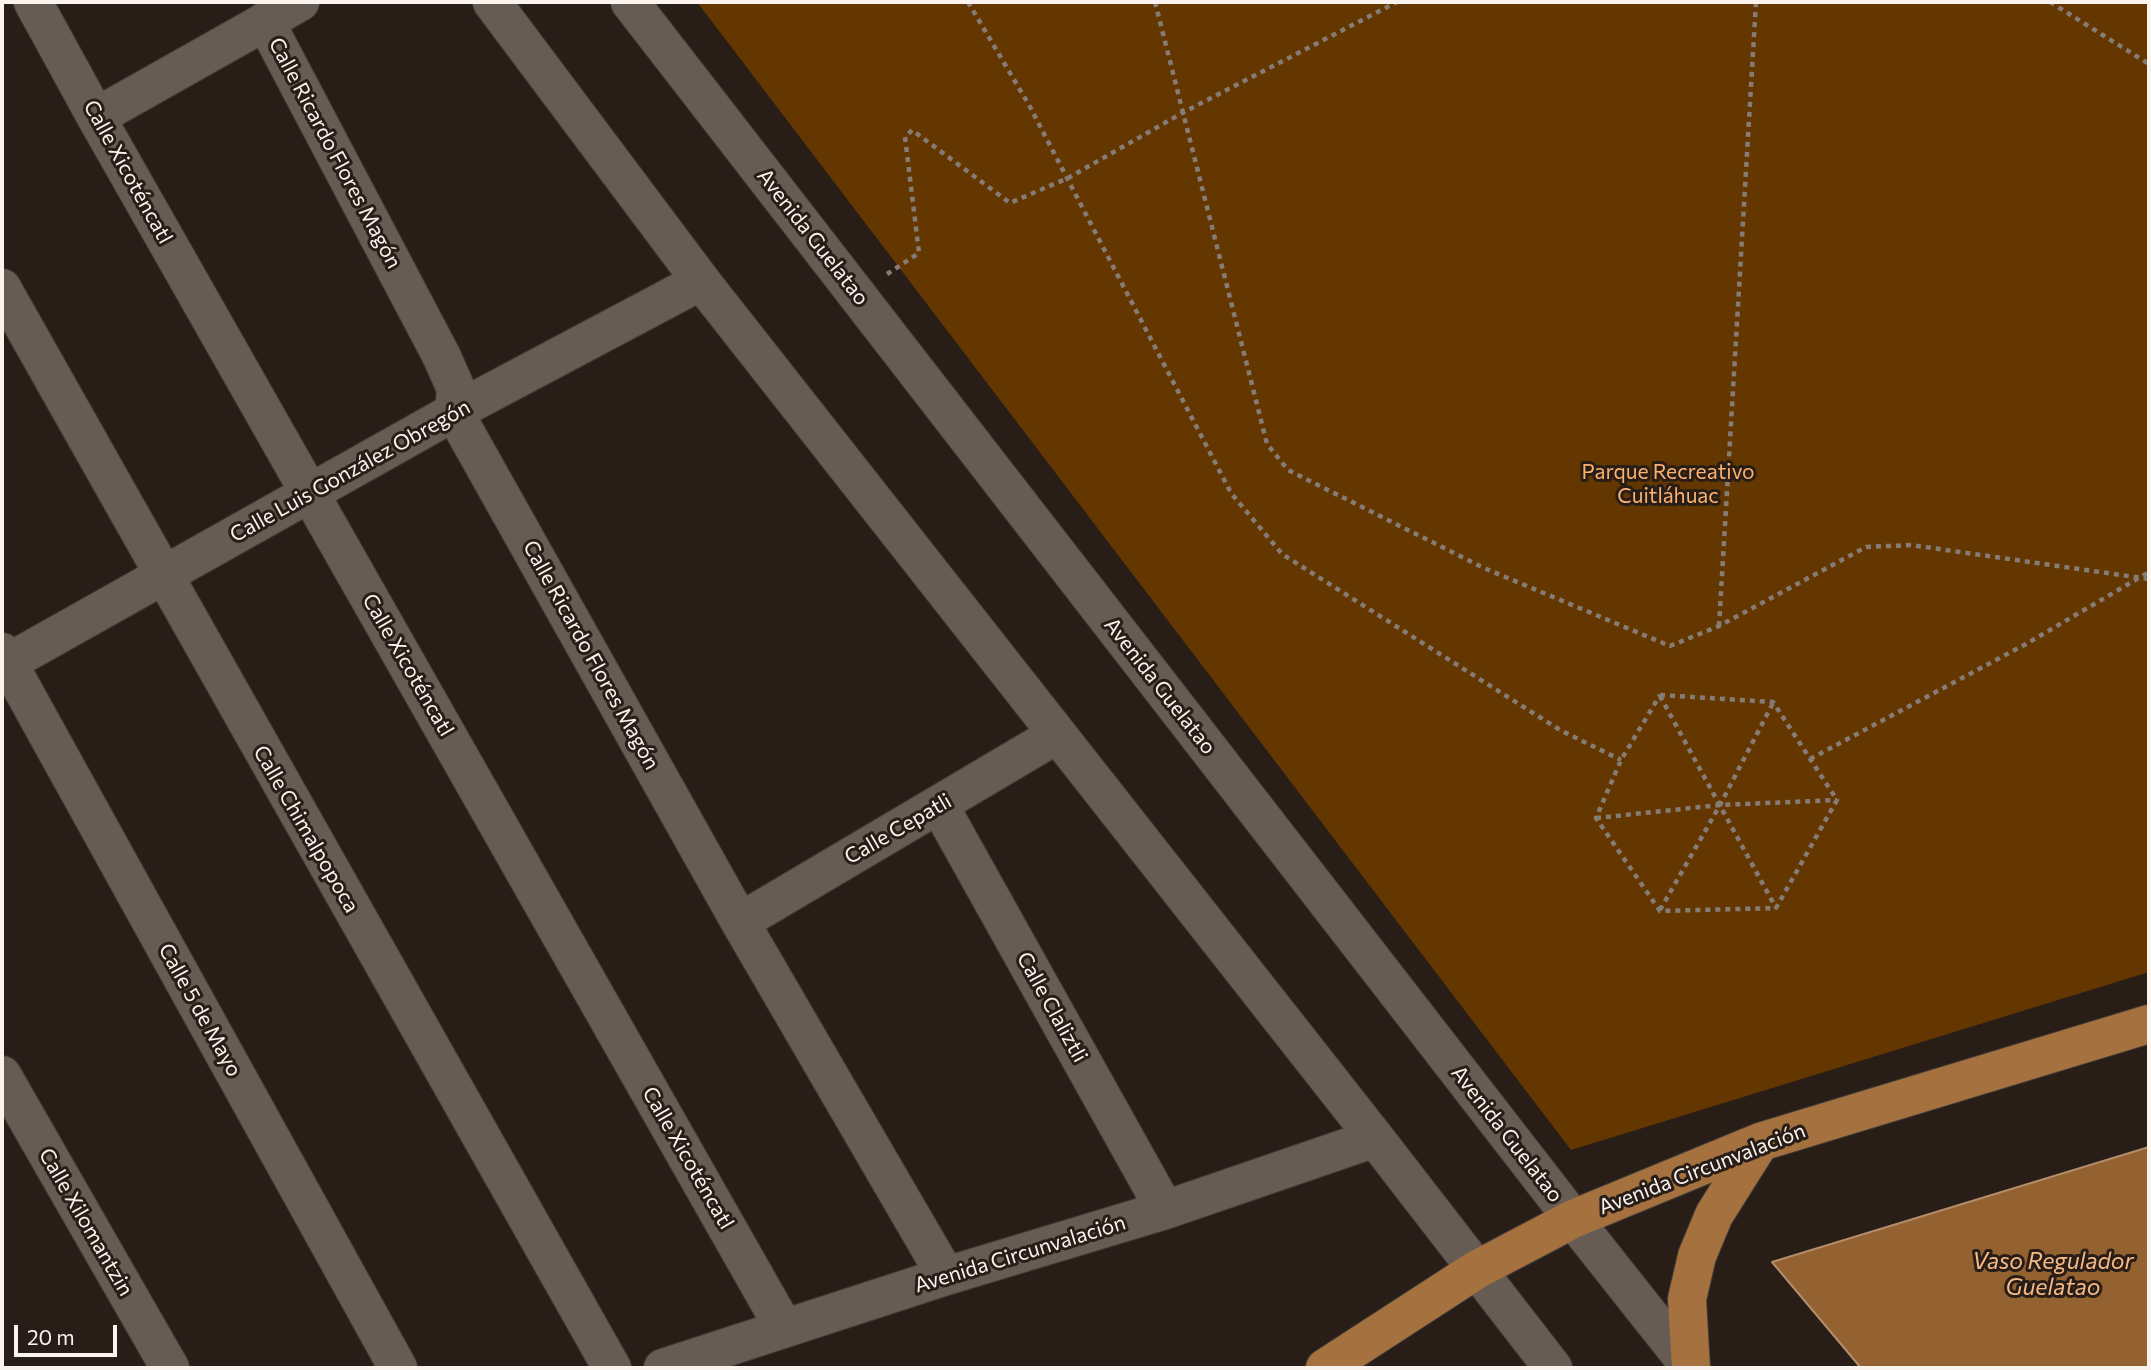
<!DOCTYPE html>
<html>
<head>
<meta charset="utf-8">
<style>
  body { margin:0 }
  #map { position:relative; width:2151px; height:1370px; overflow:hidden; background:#281e17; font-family:Commissioner,sans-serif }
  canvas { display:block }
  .frame { position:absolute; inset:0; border:4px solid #faf3ee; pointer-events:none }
  .scale { position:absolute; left:14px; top:1325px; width:103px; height:32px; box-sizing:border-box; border:4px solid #faf3ee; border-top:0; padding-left:9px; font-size:21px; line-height:24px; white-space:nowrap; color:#faf3ee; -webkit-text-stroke:5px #281e17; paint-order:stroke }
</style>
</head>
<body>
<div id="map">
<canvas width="2151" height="1370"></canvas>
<div class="frame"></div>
<div class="scale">20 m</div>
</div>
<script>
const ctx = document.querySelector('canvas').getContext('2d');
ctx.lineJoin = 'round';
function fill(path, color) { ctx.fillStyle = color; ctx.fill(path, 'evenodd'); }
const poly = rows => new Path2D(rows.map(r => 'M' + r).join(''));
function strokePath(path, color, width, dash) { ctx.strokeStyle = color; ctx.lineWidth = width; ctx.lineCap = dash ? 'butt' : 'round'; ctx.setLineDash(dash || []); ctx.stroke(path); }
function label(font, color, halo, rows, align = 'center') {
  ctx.font = font + ' Commissioner,sans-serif'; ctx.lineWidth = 6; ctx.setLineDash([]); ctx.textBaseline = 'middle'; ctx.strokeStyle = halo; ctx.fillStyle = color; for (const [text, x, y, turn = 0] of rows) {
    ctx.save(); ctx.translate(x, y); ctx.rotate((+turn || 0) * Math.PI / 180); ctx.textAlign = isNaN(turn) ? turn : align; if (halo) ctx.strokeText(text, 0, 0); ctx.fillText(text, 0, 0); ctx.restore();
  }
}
fill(poly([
  [697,2,2149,2,2149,972,1571,1150]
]), '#653700');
const water = poly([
  [2149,1147,2149,1368,1861,1368,1772,1262,2149,1147]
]);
fill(water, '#946131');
strokePath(water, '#b38d6a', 2);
const minor = poly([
  [33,2,96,117,784,1328],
  [265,21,442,357,456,389,454,412,740,922,946,1276],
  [96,117,300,2],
  [2,288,612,1368],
  [2,652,398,1368],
  [2,666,454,412,701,281],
  [939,805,1165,1210],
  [740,922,1056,735],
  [2,1075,170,1368],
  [663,1368,946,1276,1165,1210,1375,1138]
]);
const secondary = poly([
  [492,2,701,281,1375,1138,1553,1368],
  [630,2,1573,1219,1691,1368]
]);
const primary = poly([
  [1325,1368,1476,1270,1573,1219,1760,1142,2149,1024],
  [1691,1368,1687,1299,1697,1256,1714,1215,1760,1142]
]);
strokePath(minor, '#433c37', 40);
strokePath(secondary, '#433c37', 40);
strokePath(primary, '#433c37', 40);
strokePath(poly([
  [968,2,1029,105,1231,493,1282,554,1560,730,1621,760],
  [1155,2,1267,444,1288,470,1484,568,1670,646,1719,626,1866,547,1911,545,2149,579],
  [2050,2,2149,64],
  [887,274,919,253,905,137,912,130,1010,203,1068,178,1184,112,1397,2],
  [1719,626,1756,2],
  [1660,695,1773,702,1837,800,1776,908,1660,911,1596,818,1621,760,1660,695],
  [1660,696,1776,908],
  [1810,759,2026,644,2149,572],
  [1596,818,1720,805,1837,800],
  [1660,910,1720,805,1773,703]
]), '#857c76', 4.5, [5, 5]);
strokePath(minor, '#675c53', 38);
strokePath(secondary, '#675c53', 38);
strokePath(primary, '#a4713f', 38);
label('21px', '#faf3ee', '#281e17', [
  ["Calle Ricardo Flores Magón",335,153,62],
  ["Calle Xicoténcatl",128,172,61],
  ["Avenida Guelatao",813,237,52],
  ["Calle Luis González Obregón",350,471,-29],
  ["Calle Ricardo Flores Magón",591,655,61],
  ["Calle Xicoténcatl",408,665,60],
  ["Avenida Guelatao",1160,686,52],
  ["Calle Chimalpopoca",306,829,60],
  ["Calle Cepatli",898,829,-30],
  ["Calle Claliztli",1052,1007,61],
  ["Calle 5 de Mayo",200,1010,61],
  ["Avenida Guelatao",1507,1134,52],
  ["Calle Xicoténcatl",688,1158,60],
  ["Avenida Circunvalación",1702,1169,-21],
  ["Calle Xilomantzin",86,1222,60],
  ["Avenida Circunvalación",1020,1254,-17]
]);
label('21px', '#fcb16d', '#281e17', [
  ["Parque Recreativo",1668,472],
  ["Cuitláhuac",1668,496]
]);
label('italic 23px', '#f7ba86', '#281e17', [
  ["Vaso Regulador",2053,1261],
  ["Guelatao",2053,1287]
]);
</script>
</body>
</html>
